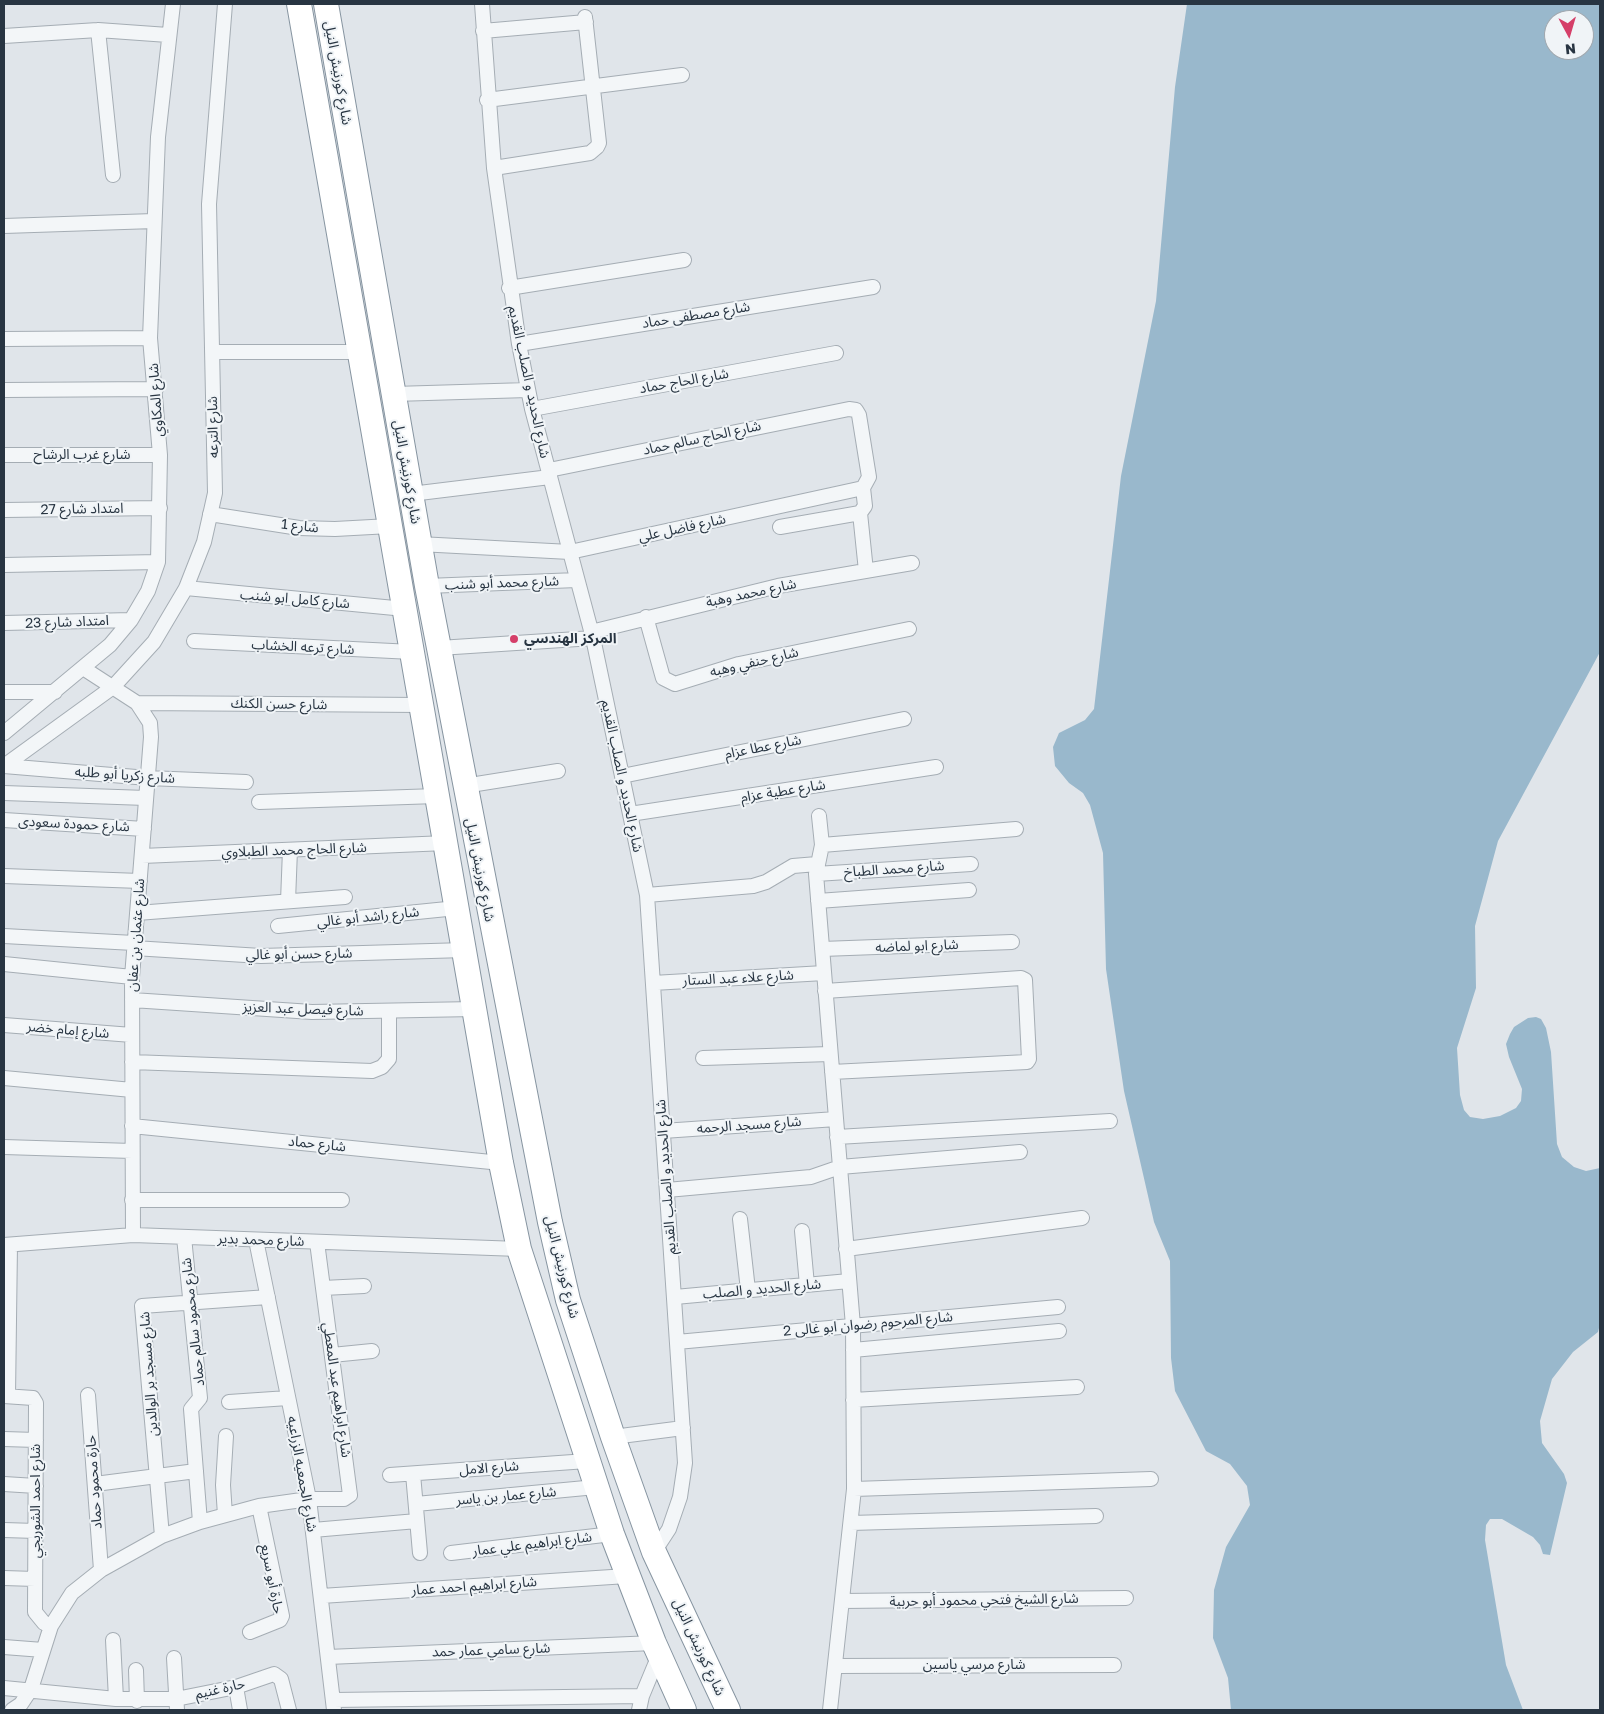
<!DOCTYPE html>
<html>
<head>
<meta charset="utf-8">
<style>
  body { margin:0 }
  #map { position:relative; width:1604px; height:1714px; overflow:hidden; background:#e0e5ea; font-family:"Golos Text",sans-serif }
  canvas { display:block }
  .frame { position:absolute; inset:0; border:5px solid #283542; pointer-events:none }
  .north { position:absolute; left:1544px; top:10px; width:50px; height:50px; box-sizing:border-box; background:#f0f4f7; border:1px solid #a0a8af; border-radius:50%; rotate:174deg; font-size:14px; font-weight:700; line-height:20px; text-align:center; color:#283542 }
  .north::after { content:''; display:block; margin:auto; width:18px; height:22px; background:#d53f69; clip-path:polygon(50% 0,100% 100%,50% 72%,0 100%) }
</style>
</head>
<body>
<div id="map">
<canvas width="1604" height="1714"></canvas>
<div class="frame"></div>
<div class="north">N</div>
</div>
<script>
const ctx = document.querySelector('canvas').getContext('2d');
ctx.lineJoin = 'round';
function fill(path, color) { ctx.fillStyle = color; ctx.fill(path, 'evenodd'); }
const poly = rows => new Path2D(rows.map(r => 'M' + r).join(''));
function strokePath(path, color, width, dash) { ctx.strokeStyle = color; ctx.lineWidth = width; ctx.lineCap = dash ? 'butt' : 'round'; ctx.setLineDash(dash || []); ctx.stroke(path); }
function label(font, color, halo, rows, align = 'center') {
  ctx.font = font + ' "Golos Text","Noto Sans Arabic",sans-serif'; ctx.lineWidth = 4; ctx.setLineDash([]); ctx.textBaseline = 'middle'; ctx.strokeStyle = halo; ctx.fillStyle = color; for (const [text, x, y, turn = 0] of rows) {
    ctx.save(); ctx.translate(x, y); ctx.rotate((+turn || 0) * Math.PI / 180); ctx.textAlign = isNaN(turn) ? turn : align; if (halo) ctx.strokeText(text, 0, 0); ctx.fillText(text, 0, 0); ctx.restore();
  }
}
fill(poly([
  [1187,4,1600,4,1600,652,1498,841,1475,926,1476,988,1457,1048,1460,1095,1464,1110,1470,1117,1483,1119,1500,1116,1516,1108,1521,1101,1522,1089,1509,1057,1506,1044,1510,1034,1514,1027,1528,1018,1536,1017,1541,1019,1546,1028,1551,1052,1557,1144,1562,1157,1574,1167,1586,1171,1600,1168,1600,1324,1598,1332,1573,1352,1552,1379,1540,1421,1542,1443,1564,1474,1567,1483,1550,1555,1543,1554,1540,1545,1533,1537,1502,1519,1490,1519,1486,1525,1485,1540,1506,1665,1523,1710,1231,1710,1228,1678,1213,1638,1214,1590,1226,1547,1250,1505,1247,1486,1230,1464,1206,1451,1175,1391,1171,1358,1170,1261,1154,1222,1124,1091,1106,969,1103,853,1090,805,1083,793,1069,783,1055,766,1053,747,1059,733,1085,720,1094,709,1121,476,1156,301,1175,87],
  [1554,20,1584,20,1584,50,1554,50]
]), '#99b8cc');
const minor = poly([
  [482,4,494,168,519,344,532,409,593,638,647,895,685,1463,680,1497,669,1529,654,1552],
  [98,30,113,175],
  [483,31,586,22],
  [4,36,98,30,168,35],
  [487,100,682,75],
  [494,168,590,153,597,147,599,143,585,17],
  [4,226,154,221],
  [509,288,684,260],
  [4,339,150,338],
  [519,344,873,287],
  [212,352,360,352],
  [4,390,156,389],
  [394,394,528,390],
  [532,409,836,353],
  [4,455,160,455],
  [411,494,550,477],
  [4,510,160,508],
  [860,513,866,571],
  [210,514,299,528,335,529,390,526],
  [780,527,860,513,865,506,863,488],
  [419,544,570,552,863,488,869,477,859,415,856,410,849,409,549,470],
  [4,565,158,562],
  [427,586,577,580],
  [186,588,405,609],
  [646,617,663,678,675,684,739,664,909,629],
  [4,623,131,620],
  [591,632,778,586,912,563],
  [194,641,412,652],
  [439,648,593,638],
  [83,668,137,703,150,723,151,737,132,977,133,1235],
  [4,692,55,692],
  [137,703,421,705],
  [4,733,110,645,131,620,148,591,158,562,160,455,150,338,158,137,173,4],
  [4,766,113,687,154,642,186,588,204,542,215,493,209,204,225,4],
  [4,766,148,778,246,782],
  [622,776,904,719],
  [464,786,558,771],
  [4,793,146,798],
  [259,802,437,796],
  [630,814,936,767],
  [819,816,822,845,816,874,853,1326,854,1489,830,1710],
  [4,820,144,829],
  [822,845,1016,829],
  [142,856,446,843],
  [816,874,971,864],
  [4,876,140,881],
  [647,895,753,886,766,882,793,866,817,864],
  [288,901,290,850],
  [818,901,969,890],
  [137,913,345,897],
  [278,926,457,908],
  [4,936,134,943],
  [134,948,261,956,465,950],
  [822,949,1012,942],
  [4,964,132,977],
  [653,983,824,973],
  [825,991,1021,978,1025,980,1029,1059,1027,1062,832,1072],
  [132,1000,312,1012,475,1009],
  [4,1025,132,1035],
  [703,1058,830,1054],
  [132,1062,372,1071,382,1067,389,1059,389,1011],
  [4,1078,132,1090],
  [132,1126,501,1163],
  [663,1131,836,1119],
  [837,1137,1110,1121],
  [4,1147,132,1151],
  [667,1190,811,1177,840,1167,1020,1152],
  [132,1200,342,1200],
  [740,1219,748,1290],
  [802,1231,807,1285],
  [184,1237,200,1398,191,1409,200,1522],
  [256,1240,309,1499,334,1710],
  [4,1245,133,1235,519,1249],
  [846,1249,1082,1218],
  [323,1288,364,1286],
  [675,1297,849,1281],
  [677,1342,1058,1307],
  [853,1350,1059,1331],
  [332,1355,372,1351],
  [88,1395,101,1570],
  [4,1396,33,1398,36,1403,35,1612,44,1623,51,1626],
  [8,1396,10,1245],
  [853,1400,1077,1387],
  [229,1402,288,1398],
  [613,1437,683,1428],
  [4,1439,36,1440],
  [413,1474,420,1553],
  [390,1475,587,1461],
  [4,1484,36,1486],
  [95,1484,196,1471],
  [854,1489,1151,1479],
  [416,1504,596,1487],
  [225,1515,223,1485,226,1436],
  [851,1523,1096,1516],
  [4,1530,36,1531],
  [313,1530,417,1521],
  [162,1536,142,1306,268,1297],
  [451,1553,612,1534],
  [4,1578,35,1579],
  [321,1596,627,1576],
  [842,1601,1126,1598],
  [250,1632,280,1620,282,1616,259,1506],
  [113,1640,116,1699],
  [4,1647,43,1650],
  [328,1657,654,1643],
  [174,1658,177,1710],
  [835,1666,1114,1665],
  [136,1670,137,1701],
  [236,1687,240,1710],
  [4,1688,116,1699,176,1699,236,1687,274,1674,281,1679,289,1710],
  [333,1700,642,1696],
  [12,1710,21,1704,31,1689,51,1626,72,1593,101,1570,162,1536,200,1522,259,1506,309,1499,344,1499,350,1495,317,1242],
  [639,1710,642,1696,659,1655]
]);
const trunk = poly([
  [299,4,501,1163,519,1249,612,1534,654,1643,684,1710],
  [326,4,427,586,550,1222,568,1300,613,1437,654,1552,728,1710]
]);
strokePath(minor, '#a5adb4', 16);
strokePath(trunk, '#8795a1', 26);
strokePath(minor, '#f3f6f8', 14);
strokePath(trunk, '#fff', 24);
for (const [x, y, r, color] of [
  [514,639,5,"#d53f69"]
]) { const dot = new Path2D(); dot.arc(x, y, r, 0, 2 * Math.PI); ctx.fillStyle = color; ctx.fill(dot); strokePath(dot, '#f0f4f7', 2); }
label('14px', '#283542', '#f0f4f7', [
  ["شارع كورنيش النيل",338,73,80],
  ["شارع مصطفى حماد",696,315,-9],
  ["شارع الحاج حماد",684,381,-10],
  ["شارع الحديد و الصلب القديم",529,382,78],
  ["شارع المكاوي",156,400,-94],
  ["شارع الترعه",213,427,-91],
  ["شارع الحاج سالم حماد",702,438,-12],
  ["شارع غرب الرشاح",82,455],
  ["شارع كورنيش النيل",407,472,80],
  ["امتداد شارع 27",82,509,-1],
  ["شارع 1",300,526,6],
  ["شارع فاضل علي",682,528,-12],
  ["شارع محمد أبو شنب",502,583,-2],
  ["شارع محمد وهبة",751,593,-12],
  ["شارع كامل ابو شنب",295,599,5],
  ["امتداد شارع 23",67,622,-2],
  ["شارع ترعه الخشاب",303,647,3],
  ["شارع حنفي وهبه",754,662,-13],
  ["شارع حسن الكنك",279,704,1],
  ["شارع عطا عزام",763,747,-11],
  ["شارع زكريا أبو طلبه",125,775,4],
  ["شارع الحديد و الصلب القديم",622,776,78],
  ["شارع عطية عزام",783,791,-9],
  ["شارع حمودة سعودى",74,824,3],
  ["شارع الحاج محمد الطبلاوي",294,850,-2],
  ["شارع محمد الطباخ",894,869,-4],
  ["شارع كورنيش النيل",480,870,79],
  ["شارع راشد أبو غالي",368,917,-6],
  ["شارع عثمان بن عفان",136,935,-86],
  ["شارع ابو لماضه",917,946,-2],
  ["شارع حسن أبو غالي",299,954,-1],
  ["شارع علاء عبد الستار",738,978,-3],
  ["شارع فيصل عبد العزيز",303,1009,2],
  ["شارع إمام خضر",68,1030,5],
  ["شارع مسجد الرحمه",749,1125,-4],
  ["شارع حماد",317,1144,6],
  ["شارع الحديد و الصلب القديم",666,1177,-94],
  ["شارع محمد بدير",261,1240,2],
  ["شارع كورنيش النيل",562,1267,76],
  ["شارع الحديد و الصلب",762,1289,-5],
  ["شارع محمود سالم حماد",193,1322,-96],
  ["شارع المرحوم رضوان ابو غالى 2",868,1324,-5],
  ["شارع مسجد بر الوالدين",149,1374,-94],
  ["شارع ابراهيم عبد المعطي",337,1390,82],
  ["شارع الامل",489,1468,-4],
  ["شارع الجمعيه الزراعيه",302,1474,80],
  ["حارة محمود حماد",94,1482,-94],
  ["شارع عمار بن ياسر",506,1496,-5],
  ["شارع احمد الشوربجي",36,1501,-90],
  ["شارع ابراهيم علي عمار",532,1544,-7],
  ["حارة أبو سريع",272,1579,79],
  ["شارع ابراهيم احمد عمار",474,1586,-4],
  ["شارع الشيخ فتحي محمود أبو حربية",984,1600,-1],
  ["شارع كورنيش النيل",699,1647,65],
  ["شارع سامي عمار حمد",491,1650,-2],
  ["شارع مرسي ياسين",974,1665],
  ["حارة غنيم",220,1689,-13]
]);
label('bold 14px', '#283542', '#f0f4f7', [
  ["المركز الهندسي",524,639]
], 'left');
</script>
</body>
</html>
